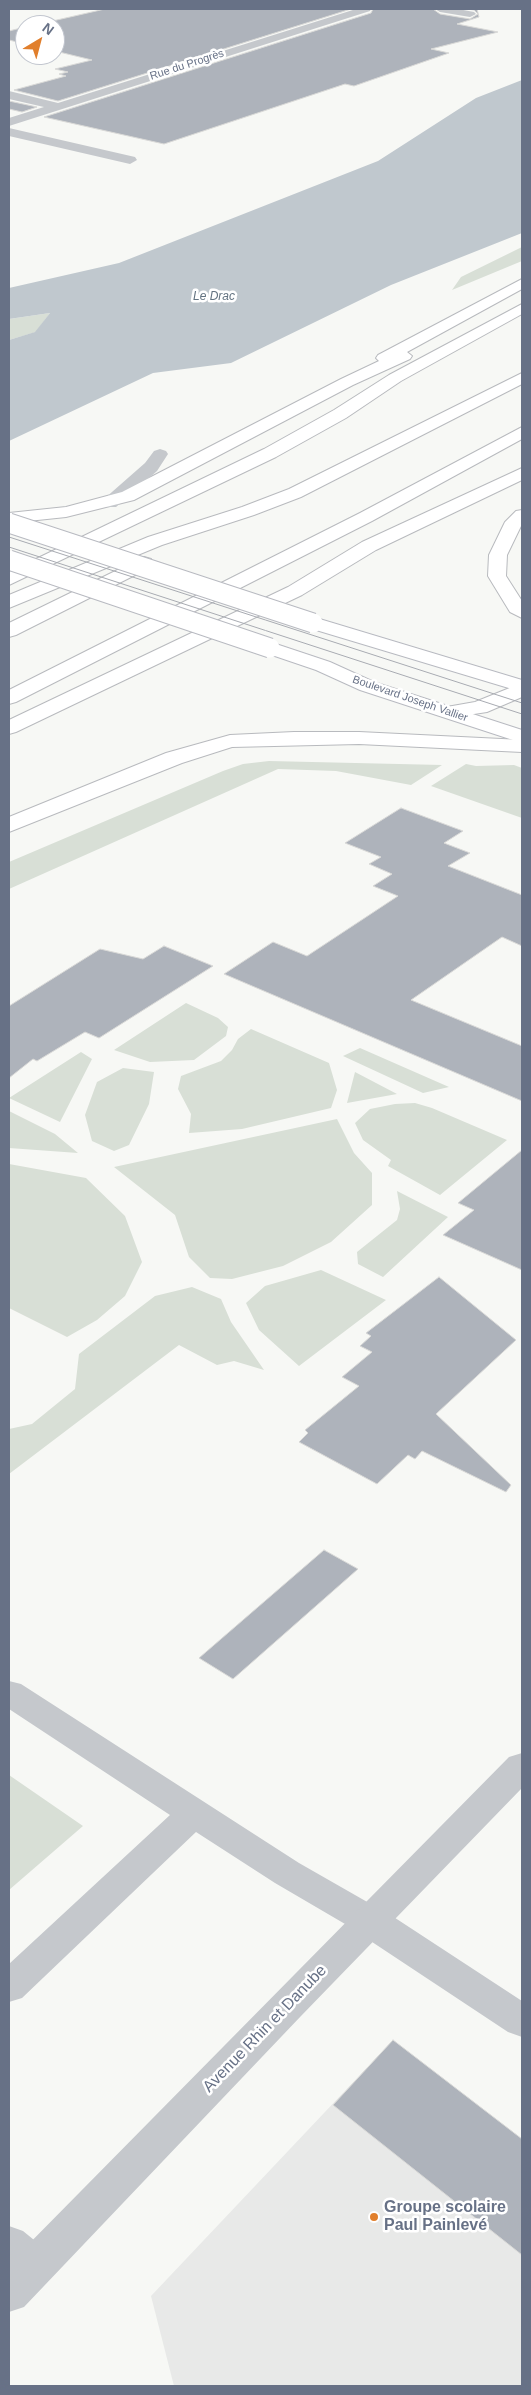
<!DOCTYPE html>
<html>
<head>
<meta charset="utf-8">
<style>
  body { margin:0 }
  #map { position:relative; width:531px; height:2395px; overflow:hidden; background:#f7f8f5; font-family:Arial,sans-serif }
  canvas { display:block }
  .frame { position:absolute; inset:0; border:10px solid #677186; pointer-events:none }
  .north { position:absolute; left:15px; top:15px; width:50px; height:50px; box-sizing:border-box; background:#fff; border:1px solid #c2c6cf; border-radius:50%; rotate:37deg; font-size:14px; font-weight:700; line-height:20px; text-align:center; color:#677186 }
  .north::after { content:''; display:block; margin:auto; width:18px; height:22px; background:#e17f2c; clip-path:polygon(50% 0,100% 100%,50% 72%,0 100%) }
</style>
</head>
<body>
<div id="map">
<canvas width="531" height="2395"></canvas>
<div class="frame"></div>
<div class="north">N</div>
</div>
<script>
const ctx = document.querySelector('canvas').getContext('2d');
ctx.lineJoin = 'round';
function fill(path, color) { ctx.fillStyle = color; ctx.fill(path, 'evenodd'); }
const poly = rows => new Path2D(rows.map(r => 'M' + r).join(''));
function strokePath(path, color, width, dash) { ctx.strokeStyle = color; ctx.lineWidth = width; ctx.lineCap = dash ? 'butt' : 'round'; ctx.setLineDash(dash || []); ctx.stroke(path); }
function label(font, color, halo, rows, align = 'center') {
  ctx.font = font + ' Arial,sans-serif'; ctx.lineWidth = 5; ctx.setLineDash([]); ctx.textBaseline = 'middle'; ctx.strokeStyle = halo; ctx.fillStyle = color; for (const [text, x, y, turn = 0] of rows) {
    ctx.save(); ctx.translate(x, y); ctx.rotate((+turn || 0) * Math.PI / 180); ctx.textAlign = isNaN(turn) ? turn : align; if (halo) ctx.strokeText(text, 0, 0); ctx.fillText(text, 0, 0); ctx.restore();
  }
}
fill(poly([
  [393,2040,522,2139,522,2386,174,2386,151,2296]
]), '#e8e9e8');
fill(poly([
  [522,247,522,261,452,290,461,277],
  [50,313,36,332,9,340,9,319],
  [269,761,442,765,411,785,336,771,278,769,9,889,9,862,223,771,243,764],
  [466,764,476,766,514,765,522,768,522,818,431,786],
  [186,1003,218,1018,228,1027,226,1036,194,1060,150,1062,114,1050],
  [251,1029,329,1063,337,1090,331,1108,242,1129,189,1133,191,1114,178,1089,181,1076,221,1061,232,1050,238,1039],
  [360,1048,449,1087,423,1093,343,1056],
  [81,1052,92,1059,60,1122,9,1098],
  [123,1068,154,1072,149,1104,129,1145,114,1151,92,1141,85,1115,97,1082],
  [355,1072,397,1094,347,1103],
  [415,1103,432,1108,507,1140,440,1195,388,1166,391,1160,363,1140,355,1123,370,1109,395,1104],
  [9,1111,55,1134,78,1153,9,1148],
  [337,1119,354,1153,372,1173,372,1205,331,1242,283,1266,232,1279,210,1278,189,1257,175,1215,114,1167],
  [9,1164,86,1178,125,1216,142,1262,125,1296,97,1320,67,1337,9,1308],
  [397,1191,448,1217,383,1277,358,1264,357,1252,397,1220,400,1209],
  [321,1270,386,1300,299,1366,259,1330,246,1303,265,1286],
  [192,1287,221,1299,231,1322,264,1370,234,1361,217,1365,179,1345,9,1474,9,1429,32,1424,75,1389,79,1354,155,1296],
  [9,1775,83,1826,9,1890]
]), '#d8dfd6');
fill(poly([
  [522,80,522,233,391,285,231,363,153,373,9,441,9,340,35,332,50,313,9,319,9,288,119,263,378,161,476,98]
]), '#c0c8ce');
const building = poly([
  [105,9,351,9,58,101,14,90,66,76,59,74,68,72,55,69,92,60,55,51,55,25,35,25,105,9],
  [373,9,433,9,440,14,470,19,478,14,474,10,467,9,477,9,479,17,457,24,498,32,431,49,449,53,354,86,345,84,164,144,44,117,371,13,373,9],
  [25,27,25,44,9,40,9,31,25,27],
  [9,101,37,107,22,112,9,109,9,101],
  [401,808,463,831,444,843,470,853,448,866,522,895,522,946,502,937,411,1000,522,1046,522,1101,224,974,273,942,307,956,398,896,373,886,392,874,369,864,381,857,345,843,401,808],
  [164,946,213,966,99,1038,85,1032,37,1061,33,1059,9,1078,9,1006,100,949,143,959,164,946],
  [522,1150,522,1270,443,1235,474,1210,458,1203,522,1150],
  [439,1277,516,1340,436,1414,511,1485,506,1492,422,1451,415,1459,408,1455,377,1484,299,1442,308,1433,305,1430,359,1386,342,1377,372,1352,360,1346,371,1336,366,1333,439,1277],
  [324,1550,358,1569,233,1679,199,1658,324,1550],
  [393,2040,522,2139,522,2255,333,2105,393,2040]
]);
fill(building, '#aeb3bb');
strokePath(building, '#d9d9d7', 1);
const secondary = poly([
  [313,617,522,680,522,692,306,627,303,623,306,619,313,617],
  [270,642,330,662,374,682,522,730,522,743,360,690,316,670,263,652,260,648,263,644,270,642]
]);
const motorway = poly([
  [522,279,522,289,407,352,412,356,410,359,353,385,134,500,66,517,9,523,9,513,66,507,122,492,341,379,379,361,376,358,378,355,522,279],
  [522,304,522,314,401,381,346,418,276,457,9,585,9,572,264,449,334,410,389,375,522,304],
  [522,373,522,384,301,497,254,515,162,545,9,608,9,595,148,537,242,507,289,489,522,373],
  [522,427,522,439,372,521,16,702,9,704,9,690,360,513,522,427],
  [522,468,522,480,376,550,302,595,16,732,9,734,9,720,288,587,362,542,522,468],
  [522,510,522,524,507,555,506,576,522,601,522,618,510,612,488,576,489,555,505,522,516,511,522,510],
  [144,557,151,559,153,563,151,567,16,635,9,637,9,623,144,557],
  [522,683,522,697,487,712,448,718,441,716,438,712,441,708,475,702,522,683],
  [294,732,359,732,522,740,522,752,359,744,232,747,182,763,9,832,9,817,166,753,230,735,294,732]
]);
strokePath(secondary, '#b8bac1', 2);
strokePath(motorway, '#b8babe', 2);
fill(poly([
  [160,449,166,451,168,454,157,471,116,507,104,507,101,503,104,499,145,463,154,451,160,449],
  [9,1681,21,1684,299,1863,383,1911,388,1921,383,1931,370,1935,357,1931,275,1883,196,1832,22,1998,9,2002,9,1964,170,1815,9,1709,9,1681],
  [9,2226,23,2231,50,2253,56,2266,50,2279,36,2284,22,2279,9,2268,9,2226]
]), '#c5c8cc');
fill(poly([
  [356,9,371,9,370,11,9,126,9,118,44,107,9,99,9,91,58,103,356,9],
  [435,9,458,9,474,12,476,14,470,17,440,12,435,9],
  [9,128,135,157,137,160,130,164,9,136,9,128],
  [370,1906,383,1910,522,2001,522,2037,508,2032,357,1932,351,1921,357,1910,370,1906]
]), '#c5c8cc');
fill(poly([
  [522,1753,522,1788,301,2016,24,2307,9,2312,9,2264,509,1757,522,1753]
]), '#c5c8cc');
fill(secondary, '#fff');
fill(motorway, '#fff');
strokePath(poly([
  [9,537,522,703],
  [9,547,522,714]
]), '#a8abb2', 1);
const secondaryBridge = poly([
  [9,523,313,623],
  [9,560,270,648]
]);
strokePath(secondaryBridge, '#b8bac1', 21, []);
strokePath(secondaryBridge, '#fff', 19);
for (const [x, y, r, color] of [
  [374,2217,5,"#e17f2c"]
]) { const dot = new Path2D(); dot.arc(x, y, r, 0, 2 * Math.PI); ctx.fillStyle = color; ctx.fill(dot); strokePath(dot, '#fff', 2); }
label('11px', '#677186', '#fff', [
  ["Rue du Progrès",187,65,-18],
  ["Boulevard Joseph Vallier",410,699,19]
]);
label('italic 12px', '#637381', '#fff', [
  ["Le Drac",214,297]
]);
label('16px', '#677186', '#fff', [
  ["Avenue Rhin et Danube",265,2029,-46]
]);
label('bold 16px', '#677186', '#fff', [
  ["Groupe scolaire",384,2208],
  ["Paul Painlevé",384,2226]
], 'left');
</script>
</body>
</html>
